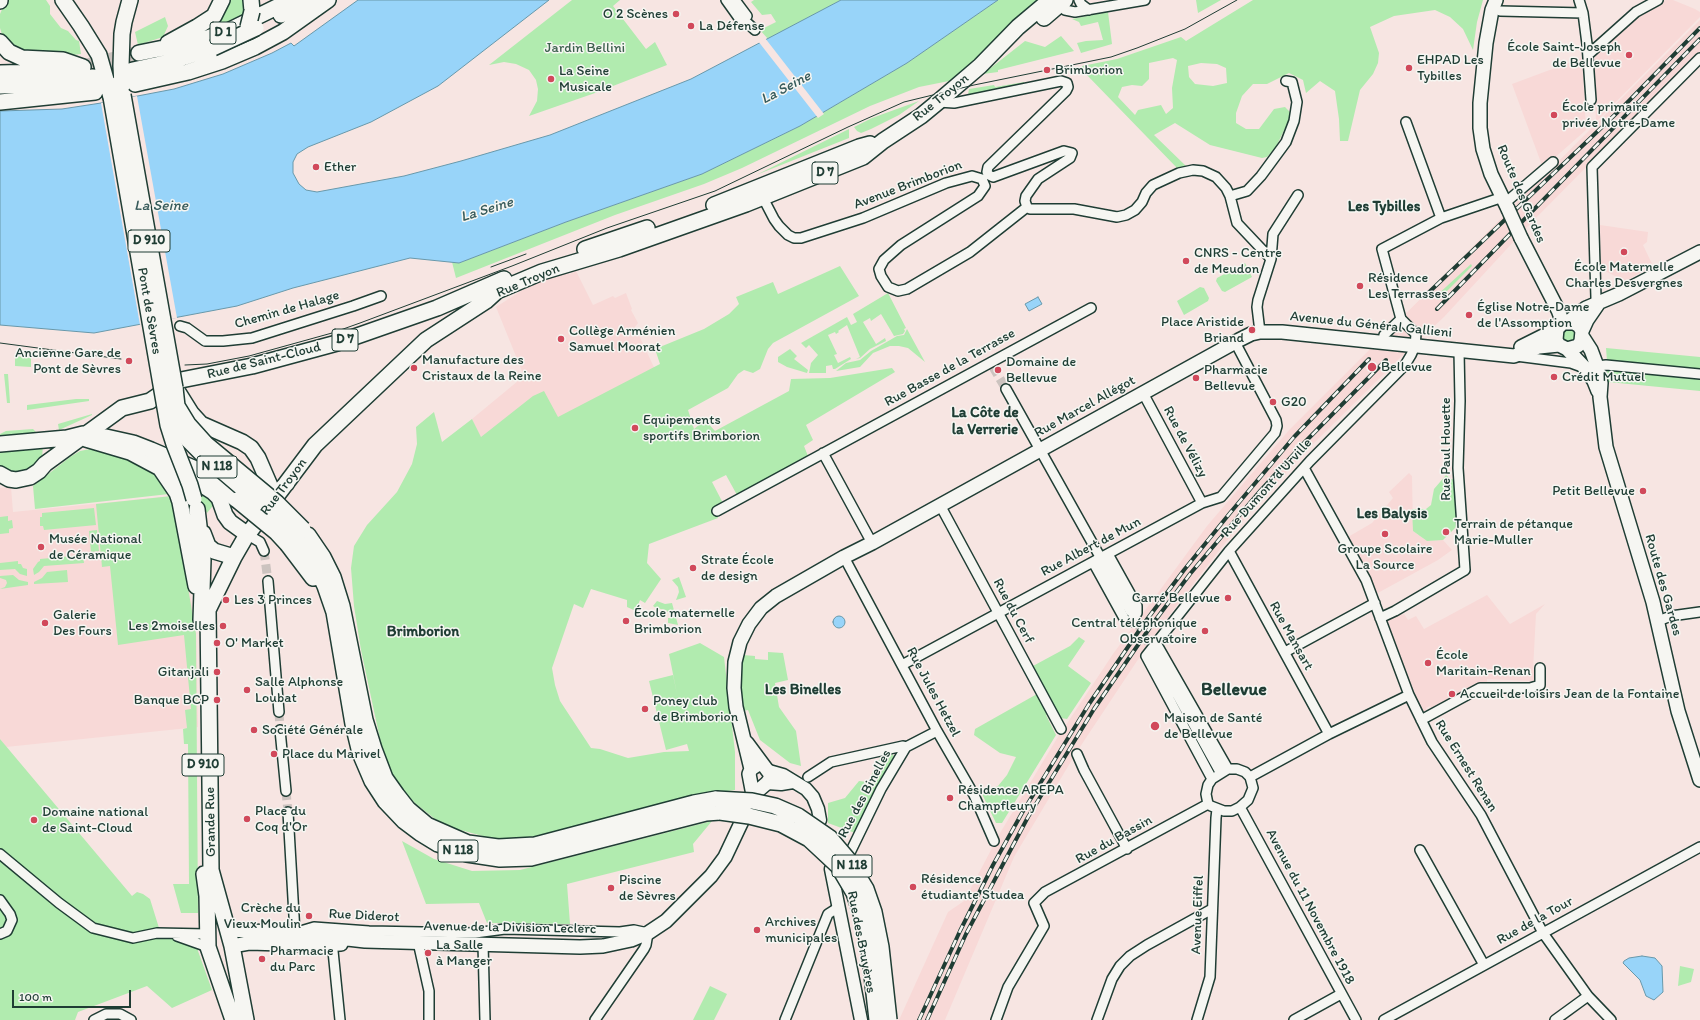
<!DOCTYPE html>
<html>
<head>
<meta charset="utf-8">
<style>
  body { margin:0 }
  #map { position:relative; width:1700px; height:1020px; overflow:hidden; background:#f7e5e2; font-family:Itim,sans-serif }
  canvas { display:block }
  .scale { position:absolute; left:12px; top:990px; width:119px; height:18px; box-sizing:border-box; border:2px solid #1f3d34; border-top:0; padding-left:5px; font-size:12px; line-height:14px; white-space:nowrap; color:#1f3d34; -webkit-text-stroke:3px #f6f6f2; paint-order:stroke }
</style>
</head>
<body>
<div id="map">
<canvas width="1700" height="1020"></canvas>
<div class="scale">100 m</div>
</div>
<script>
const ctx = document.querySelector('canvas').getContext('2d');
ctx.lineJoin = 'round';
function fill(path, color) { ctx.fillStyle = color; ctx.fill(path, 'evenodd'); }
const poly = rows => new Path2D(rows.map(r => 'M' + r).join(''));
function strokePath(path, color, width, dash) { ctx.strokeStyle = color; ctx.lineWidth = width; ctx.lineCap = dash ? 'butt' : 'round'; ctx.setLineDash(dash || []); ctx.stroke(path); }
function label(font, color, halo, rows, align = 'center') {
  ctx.font = font + ' Itim,sans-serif'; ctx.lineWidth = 3; ctx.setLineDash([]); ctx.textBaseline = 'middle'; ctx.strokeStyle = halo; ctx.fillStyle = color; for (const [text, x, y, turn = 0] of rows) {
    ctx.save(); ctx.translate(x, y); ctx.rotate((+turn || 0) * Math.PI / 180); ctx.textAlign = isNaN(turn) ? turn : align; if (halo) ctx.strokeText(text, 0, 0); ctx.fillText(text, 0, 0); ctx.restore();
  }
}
fill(poly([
  [1666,0,1673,0,1695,9,1700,12,1700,17,1596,122,1594,61,1599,49,1645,9],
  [1700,20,1700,52,1528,226,1444,317,1402,356,1300,457,1248,515,1221,548,1174,609,1137,661,1076,753,1014,857,945,1020,899,1020,948,912,964,901,1000,833,1056,740,1113,654,1207,526,1290,429],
  [1582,58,1586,130,1543,168,1512,84],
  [1600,225,1648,232,1647,242,1643,245,1653,266,1625,281,1605,271,1608,269,1601,267],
  [576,271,593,305,613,296,615,298,626,293,632,309,631,310,638,323,635,327,660,380,551,438,481,438,472,419,524,376,496,307,529,286,554,273,570,274],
  [1409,473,1412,476,1413,531,1427,541,1443,540,1452,550,1438,560,1376,594,1369,577,1348,537,1372,523,1393,498,1389,492],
  [11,487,13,512,172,496,196,627,198,727,6,747,0,739,0,488],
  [1487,595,1510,624,1545,604,1536,614,1533,670,1535,670,1535,681,1487,679,1487,683,1478,683,1431,708,1430,706,1426,708,1428,713,1423,715,1393,646,1385,619,1400,612,1402,615,1404,614,1408,620,1416,616,1424,629]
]), '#f8d9d7');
fill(poly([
  [6,0,46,0,50,6,50,14,61,28,68,31,76,40,79,41,81,54,65,56,18,51,3,38,0,28,0,14],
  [225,0,248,0,249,13,237,22,178,40],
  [572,0,620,0,613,6,646,49,655,42,667,65,595,93,529,116,537,101,538,89,536,80,529,70,516,64,504,62,489,65],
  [754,0,841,0,768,39,760,30,776,22,771,14,762,15,751,2],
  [998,0,1044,0,954,80,919,87,870,106,742,168,704,184,615,215,456,278,452,262,459,263,566,222,702,174,800,126,907,63],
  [1196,0,1221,0,1198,13],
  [1253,0,1483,0,1477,22,1473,50,1463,29,1450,17,1435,10,1394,16,1370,27,1379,53,1378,63,1373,74,1360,90,1348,141,1340,141,1339,119,1335,91,1320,81,1306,93,1303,80,1289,73,1267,84,1253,84,1242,96,1236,113,1236,123,1246,129,1259,129,1274,109,1285,107,1291,113,1287,124,1276,147,1267,157,1262,158,1210,145,1175,123,1154,135,1186,166,1177,168,1085,73,1082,73,1082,66,1117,59,1181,37,1186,41],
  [1173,58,1177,60,1172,88,1173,108,1166,114,1161,105,1138,110,1135,115,1118,97,1122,87,1132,85,1142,86,1149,79,1149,63],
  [1201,63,1217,64,1226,68,1227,83,1213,86,1195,84,1189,77,1188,66],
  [1108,12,1112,44,1081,53,1077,43,1086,41,1103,40,1098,22,1081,26,1079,22,1072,19],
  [165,17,168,26,163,37,138,45,135,32],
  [1061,36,1074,51,998,70,998,72,983,74,1025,41,1045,47],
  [1024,82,1024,84,968,95,969,89,994,85,995,87],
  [919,101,899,115,871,129,861,133,857,131,854,127,872,118],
  [849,129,849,138,756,175],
  [1245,263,1252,277,1225,292,1222,291,1216,281,1217,278],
  [1471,264,1472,266,1438,300,1435,297],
  [840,266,859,296,773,343,768,349,760,369,753,373,744,370,738,374,728,388,688,410,694,429,705,420,715,431,789,391,791,379,830,378,892,368,895,372,806,425,813,440,804,446,808,456,737,495,726,475,712,482,725,507,716,512,718,518,649,544,647,563,661,579,645,603,640,600,636,611,627,607,627,600,591,589,583,608,574,604,552,668,555,685,560,701,591,748,600,749,628,758,664,752,689,751,687,744,666,750,649,681,673,675,677,694,669,654,700,643,724,657,735,752,735,790,705,794,536,836,508,840,490,838,453,828,435,819,416,804,402,790,391,774,384,758,361,650,354,606,351,568,354,546,367,525,397,492,412,464,417,444,416,427,434,412,442,442,472,419,481,437,533,396,544,391,558,417,660,364,655,349,704,329,729,314,739,304,736,297,773,282,778,294],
  [1200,287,1204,288,1209,298,1208,301,1184,315,1177,301],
  [888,293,906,328,904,329,905,331,903,334,894,336,881,314,871,321,870,318,863,322,876,344,885,338,886,341,870,349,860,358,856,359,860,357,847,325,838,331,839,332,836,334,835,332,828,335,837,354,834,355,838,363,850,357,851,359,835,369,833,369,832,365,826,366,826,373,809,373,811,363,818,355,809,345,806,348,801,343,847,317,851,325,857,322,853,314],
  '1561 336a7 7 0 1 1 14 0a7 7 0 1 1-14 0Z',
  [907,329,925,362,908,348,899,346,890,346,873,353,860,367,836,371,846,363,860,360,871,351,897,336,904,335],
  [1606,348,1700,357,1700,370,1607,361],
  [790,349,797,356,794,359,808,370,807,373,787,367,778,362,778,357],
  [15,356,31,358,31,367,15,366],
  [1607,369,1700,378,1700,391,1608,382],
  [4,374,8,374,10,403,7,403],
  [76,399,89,399,89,401,27,410,27,405],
  [92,414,92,415,59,430,58,424],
  [33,429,39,435,0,440,0,434,6,431],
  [43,445,42,458,34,469,16,474,0,465,0,449],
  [95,448,117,452,152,470,169,494,35,509,33,486,70,457,80,451],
  [1446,475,1451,479,1455,480,1458,525,1443,540,1427,541,1413,531,1412,509,1426,509,1431,505,1434,489],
  [200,486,216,502,207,513,198,495],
  [172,496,196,634,198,913,181,913,173,884,189,884,188,744,184,744,183,729,187,728,185,710,191,709,184,635,118,645,110,566,102,567,96,504],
  [94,508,96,525,44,530,43,526,40,526,40,517,42,517,42,513],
  [8,516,8,521,12,520,13,528,9,529,9,533,0,534,0,517],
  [97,530,99,551,91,552,89,531],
  [83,555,84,563,44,566,39,572,34,575,33,569,38,562,40,561,40,559],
  [18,561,18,564,21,564,23,568,27,569,27,576,20,574,15,569,0,570,0,563],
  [67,570,68,582,34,584,34,582,42,578,47,572],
  [13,575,19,580,28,582,28,585,0,589,5,587,7,583,6,580,0,578,0,576],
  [679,577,686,597,676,600,679,592,678,587,672,580],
  [657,601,665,604,672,603,678,625,668,623,668,618,671,618,671,615,666,610,656,608,653,606],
  [1079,637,1085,641,1068,666,1091,683,1067,719,1061,718,1033,666,1070,646],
  [768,652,783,653,788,680,775,683,779,707,796,731,801,766,790,763,760,740,748,710,743,711,740,697,741,665,743,655,755,656,755,659,768,660],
  [1037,694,1048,714,1046,715,1056,735,1002,823,996,823,982,794,998,786,1007,775,1016,757,1000,753,974,735,975,729],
  [0,739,132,896,137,892,143,894,150,899,159,928,198,928,198,951,212,990,172,1008,147,986,78,1012,75,1020,0,1020],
  [889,750,894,756,879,782,855,833,828,823,828,803,845,798,859,781,868,782,883,752],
  [712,821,693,844,694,852,567,884,570,924,487,923,479,903,426,904,402,841,434,859,472,871,520,870],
  [1680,966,1694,969,1691,982,1678,986],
  [710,986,727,994,714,1020,693,1020]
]), '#b1ebaf');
const water = poly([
  [358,0,549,0,438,86,371,122,308,147,297,154,293,162,293,173,299,184,306,190,317,192,404,176,461,161,550,135,691,79,841,0,998,0,907,63,800,126,702,174,566,222,459,263,410,258,293,288,237,306,94,333,0,325,0,111,62,109,101,103,174,89,223,74,272,53,291,43,294,46,358,0],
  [1038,297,1042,304,1029,311,1025,304,1038,297],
  '833 622a6 6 0 1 1 12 0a6 6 0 1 1-12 0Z',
  [1642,956,1655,958,1662,966,1663,992,1654,1000,1646,996,1640,980,1623,963,1624,961,1629,958,1642,956]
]);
fill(water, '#98d4f9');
strokePath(water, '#6898aa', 1);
fill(poly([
  [765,38,824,114,818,118,758,41],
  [137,96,177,318,140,325,101,103]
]), '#f7e5e2');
strokePath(poly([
  [993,367,1006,389],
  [264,551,268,581],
  [1131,612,1154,653],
  [279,712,280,730],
  [286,791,288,812]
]), '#ccc3bf', 9, [9, 4.5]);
strokePath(poly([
  [83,67,139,53]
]), '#ccc3bf', 15, [15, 8]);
const minor = poly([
  [726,0,741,21,743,19,755,30],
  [735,0,747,16,743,19],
  [1079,0,1081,4,1089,10],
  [1579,0,1583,13,1587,44,1591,100],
  [1058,2,1065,10,1075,12,1145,0],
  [1500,11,1583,13],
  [1589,54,1636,12,1658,0],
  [938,102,954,103,1061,81,1067,83,1068,87,1066,91,988,167,987,172,989,175,993,177,1064,151,1072,153,1070,158,1038,179,1026,196,1025,201,1027,207],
  [1406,122,1441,218],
  [761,194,774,219,779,226,788,235,794,238,801,238,863,218,946,183,972,176,982,179,985,186,978,196,901,245,884,260,879,269,881,276,888,287,898,291,907,289,970,252,1027,207],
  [1230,196,1247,191,1261,176,1286,142,1294,121,1297,102,1292,82,1286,81],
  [1505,203,1553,162],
  [1027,207,1030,209,1074,209,1117,217,1126,215,1135,210,1142,202,1146,193,1153,185,1179,173,1193,170,1203,171,1216,177,1226,188,1230,196,1237,223,1271,259,1258,300,1257,307,1260,332],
  [1271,259,1273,234,1298,195],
  [1598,304,1596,298,1592,167,1700,58],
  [180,326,187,328,205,341,223,341,252,338,353,306,381,296],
  [1383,342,1384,335,1401,319],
  [1516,356,1571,363,1582,367],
  [1597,366,1606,365,1700,374],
  [1006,389,1131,612],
  [1143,393,1202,503],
  [823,453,872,543],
  [1304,468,1366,580,1409,695,1432,742,1481,815,1543,933,1588,996,1611,1020],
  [940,505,1061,729],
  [717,511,1091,308],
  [248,535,260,542,264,551],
  [1229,551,1329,734],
  [844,557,937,731,974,795,994,841],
  [1093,562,1125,620,1130,622,1137,613,1137,606,1108,554],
  [268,581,279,712],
  [1380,618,1395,611,1465,570,1458,468,1460,401,1459,351],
  [1658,621,1671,616,1700,612],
  [1156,643,1228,769],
  [1285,652,1375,603],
  [1154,653,1220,772],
  [902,665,1202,503,1221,497,1275,433,1277,426,1276,420,1235,342],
  [1421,720,1480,688,1530,688,1540,685,1540,668],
  [280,730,286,791],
  [1077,754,1084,770,1127,849],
  [1228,769,1237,769,1245,772,1250,777,1253,788,1248,800,1240,807,1232,811,1224,811,1211,806,1208,804,1206,794,1208,785,1212,779,1228,769],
  [808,777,831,762,903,746,906,747],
  [1250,777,1329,734,1409,695],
  [1212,779,1146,656,1229,551,1310,461,1405,365,1411,355,1415,346,1416,334,1401,319,1382,249,1441,218,1503,197],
  [1240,807,1356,1020],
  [288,812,295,933],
  [1420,850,1484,965],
  [0,854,59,903,93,928,133,938,157,933,207,934],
  [846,861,881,789,906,747,937,731],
  [0,900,10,914,12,920,7,931,0,934],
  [297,932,314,927,369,931,475,933,505,929,620,932,634,930,648,933,646,945,644,949,595,1020],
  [177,936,208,947],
  [418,942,429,991,429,1020],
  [483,944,485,1020],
  [331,945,333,951,340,1020],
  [94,1020,106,1014,120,1014,131,1020],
  [785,1020,828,914,839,907],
  [996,1020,1008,987,1044,926,1034,903,1045,892,1208,804],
  [1097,1020,1112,979,1120,966,1130,956,1147,945,1212,909],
  [1197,1020,1210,977,1216,818,1217,809],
  [1294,1020,1341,994],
  [1384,1020,1700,847],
  [1555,1020,1588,996]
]);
const tertiary = poly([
  [769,771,783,775,806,789,813,797,818,809,820,820],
  [767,783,781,784,793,782],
  [831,869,861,1020]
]);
const secondary = poly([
  [1496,0,1492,10,1486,43,1480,103,1480,128,1483,149,1491,174,1508,209],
  [1521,238,1558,310,1563,323],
  [1568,322,1586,308,1619,294,1700,252],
  [1582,331,1579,326,1574,323,1563,323,1557,329,1556,340,1559,345,1567,349,1578,346,1581,341,1582,331,1587,320,1598,304],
  [1582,336,1591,350,1597,366,1601,383,1600,397,1606,447,1653,602,1678,711,1700,780],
  [1521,347,1557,329],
  [1567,349,1586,369,1594,381,1598,391],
  [747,743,770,774,770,779,767,783,753,795],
  [751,769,736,707,734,688,735,662,740,642,749,624,761,608,776,596,844,557,872,543,1239,340,1251,334,1260,332,1282,332,1514,356,1539,347,1559,345],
  [753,795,749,774,751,769,757,765],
  [228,930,295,933,365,941,580,947,603,946,631,940,648,933,666,921,711,876,725,857,742,821],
  [232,946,249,943,315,945,341,944]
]);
const primary = poly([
  [63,0,81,26,99,55,111,97],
  [251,0,252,11],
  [0,1,0,0],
  [281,15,313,0],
  [1044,18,1065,0],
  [0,42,9,52,22,58,63,60,83,67],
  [168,43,197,27,214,16,222,0],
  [139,53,198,41,228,31,291,0],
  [0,73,40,72,78,68],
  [121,80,128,72,133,70,169,62,213,48],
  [135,84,188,72,222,61,255,47,283,32,328,0],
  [0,86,50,84,93,77,103,80,108,83],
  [122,86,121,66,122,34,124,22,130,0],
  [0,102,95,92],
  [714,205,859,147,870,144],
  [585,249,647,228],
  [176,389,191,413,201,424,242,442,251,448,258,458,271,488,275,491,281,489,287,483],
  [86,439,130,452,160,468,199,483,213,492,219,498,225,515,230,522,248,535],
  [0,444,67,438,83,434],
  [160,468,177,493,180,502,196,586],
  [0,474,9,479,16,480,30,477,39,471,45,464,122,408,150,401,181,380,252,366,337,343,437,308,504,279],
  [197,509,203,560,201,620],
  [203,533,208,546,214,551,234,557],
  [204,874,207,896,208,947,233,1020],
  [246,1020,232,946,211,870,208,610,234,557,245,538,315,445,426,340,486,301,497,291,542,272,619,249,746,204,863,157,883,141,921,116,938,102,980,66,1018,27,1050,0]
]);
const trunk = poly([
  [81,437,106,437,133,443,151,450,198,470,237,500],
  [308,535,323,557,333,577,342,606,365,720,374,749,385,778,397,795,408,809,427,825,468,843,498,847,535,845,694,803,716,799],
  [297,537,306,549,316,567,325,586,334,612,353,724,360,753,372,781,385,801,404,821,420,833,438,844,467,854,500,859,531,858,706,813,720,812],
  [288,545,313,578]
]);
strokePath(minor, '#1f3d34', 12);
strokePath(tertiary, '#1f3d34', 15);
strokePath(secondary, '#1f3d34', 16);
strokePath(primary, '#1f3d34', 18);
strokePath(trunk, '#1f3d34', 18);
strokePath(minor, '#f6f6f2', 9);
strokePath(tertiary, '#f6f6f2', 12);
strokePath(secondary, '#f6f6f2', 13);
strokePath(primary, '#f6f6f2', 15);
strokePath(trunk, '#f6f6f2', 15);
strokePath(poly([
  [491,267,526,254],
  [0,343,121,359],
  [185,365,207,364,249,356,332,333,360,323,512,266,607,228,715,191,848,127,904,102,974,85,1111,57,1137,48,1185,29,1237,0]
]), '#1f3d34', 1);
const rail = poly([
  [1424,297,1622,108,1700,28],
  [1437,309,1700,39],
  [919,1020,960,931,993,865,1022,813,1089,704,1145,622,1184,570,1230,513,1294,437,1369,359],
  [927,1020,966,934,1028,817,1094,709,1151,626,1190,574,1260,491,1301,446,1386,360]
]);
strokePath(rail, '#1f3d34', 4);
strokePath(rail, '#f6f6f2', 2.5, [8]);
const secondaryBridge = poly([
  [1508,209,1521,238]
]);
const primaryBridge = poly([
  [248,27,252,11],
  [213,48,256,28],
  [123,95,175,388],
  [111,97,168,425,174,444,190,485,194,499]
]);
const trunkBridge = poly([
  [161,380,172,416,188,440,201,453,269,511,297,537],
  [175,388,177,406,188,424,206,444,277,503,303,529],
  [237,500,276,532,288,545],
  [716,799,752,801,775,806,798,816,830,838,847,858,866,889,874,912,881,947,889,1020],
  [720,812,749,816,781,824,809,839,838,866,854,893,862,916,869,948,877,1020]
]);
strokePath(secondaryBridge, '#1f3d34', 16, []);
strokePath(primaryBridge, '#1f3d34', 18, []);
strokePath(trunkBridge, '#1f3d34', 18, []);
strokePath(secondaryBridge, '#f6f6f2', 13);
strokePath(primaryBridge, '#f6f6f2', 15);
strokePath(trunkBridge, '#f6f6f2', 15);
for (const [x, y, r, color] of [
  [676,14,4,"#d1495b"],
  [691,26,4,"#d1495b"],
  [1629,55,4,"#d1495b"],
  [1409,68,4,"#d1495b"],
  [1047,70,4,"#d1495b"],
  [551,79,4,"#d1495b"],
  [1554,115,4,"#d1495b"],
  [316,167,4,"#d1495b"],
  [1624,252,4,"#d1495b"],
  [1186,261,4,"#d1495b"],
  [1360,286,4,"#d1495b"],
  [1469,315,4,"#d1495b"],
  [1252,330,4,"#d1495b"],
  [561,339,4,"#d1495b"],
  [129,361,4,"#d1495b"],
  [1372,367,5,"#d1495b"],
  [414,368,4,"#d1495b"],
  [998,370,4,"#d1495b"],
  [1554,377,4,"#d1495b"],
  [1196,378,4,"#d1495b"],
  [1273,402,4,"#d1495b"],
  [635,428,4,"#d1495b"],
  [1643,491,4,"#d1495b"],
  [1446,532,4,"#d1495b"],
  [1385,534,4,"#d1495b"],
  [41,547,4,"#d1495b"],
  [693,568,4,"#d1495b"],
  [1228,598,4,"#d1495b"],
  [226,600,4,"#d1495b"],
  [626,621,4,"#d1495b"],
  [45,623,4,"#d1495b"],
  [223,626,4,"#d1495b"],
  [1205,631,4,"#d1495b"],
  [217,643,4,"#d1495b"],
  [1428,663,4,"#d1495b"],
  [217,672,4,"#d1495b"],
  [247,690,4,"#d1495b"],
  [1452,694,4,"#d1495b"],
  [217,700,4,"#d1495b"],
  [645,709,4,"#d1495b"],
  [1155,726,5,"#d1495b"],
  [254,730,4,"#d1495b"],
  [274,754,4,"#d1495b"],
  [950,798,4,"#d1495b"],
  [247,819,4,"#d1495b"],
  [34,820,4,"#d1495b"],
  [913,887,4,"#d1495b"],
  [611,888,4,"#d1495b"],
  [309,916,4,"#d1495b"],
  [757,930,4,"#d1495b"],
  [428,953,4,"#d1495b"],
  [262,959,4,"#d1495b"]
]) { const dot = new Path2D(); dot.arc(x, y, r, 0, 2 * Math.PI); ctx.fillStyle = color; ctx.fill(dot); strokePath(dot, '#f6f6f2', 1.5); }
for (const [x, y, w] of [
  [223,33,26],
  [825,173,26],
  [149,241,42],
  [345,340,26],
  [217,467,40],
  [203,765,42],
  [458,851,40],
  [852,866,40]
]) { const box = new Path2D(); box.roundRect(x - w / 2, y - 11, w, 22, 3); ctx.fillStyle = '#f6f6f2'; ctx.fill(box); strokePath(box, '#1f3d34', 1); }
label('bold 13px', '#1f3d34', null, [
  ["D 1",223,33],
  ["D 7",825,173],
  ["D 910",149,241],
  ["D 7",345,340],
  ["N 118",217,467],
  ["D 910",203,765],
  ["N 118",458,851],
  ["N 118",852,866]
]);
label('14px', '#1f3d34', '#f6f6f2', [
  ["O 2 Scènes",668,14,"right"],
  ["La Défense",699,26],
  ["École Saint-Joseph",1621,47,"right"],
  ["de Bellevue",1621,63,"right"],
  ["EHPAD Les",1417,60],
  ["Tybilles",1417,76],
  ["Brimborion",1055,70],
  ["La Seine",559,71],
  ["Musicale",559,87],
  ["École primaire",1562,107],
  ["privée Notre-Dame",1562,123],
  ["Ether",324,167],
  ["CNRS - Centre",1194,253],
  ["de Meudon",1194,269],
  ["École Maternelle",1624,267,"center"],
  ["Charles Desvergnes",1624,283,"center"],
  ["Résidence",1368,278],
  ["Les Terrasses",1368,294],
  ["Église Notre-Dame",1477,307],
  ["de l'Assomption",1477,323],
  ["Place Aristide",1244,322,"right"],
  ["Briand",1244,338,"right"],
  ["Collège Arménien",569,331],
  ["Samuel Moorat",569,347],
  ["Ancienne Gare de",121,353,"right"],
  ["Pont de Sèvres",121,369,"right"],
  ["Manufacture des",422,360],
  ["Cristaux de la Reine",422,376],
  ["Domaine de",1006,362],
  ["Bellevue",1006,378],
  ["Bellevue",1381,367],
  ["Pharmacie",1204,370],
  ["Bellevue",1204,386],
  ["Crédit Mutuel",1562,377],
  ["G20",1281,402],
  ["Equipements",643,420],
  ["sportifs Brimborion",643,436],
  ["Petit Bellevue",1635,491,"right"],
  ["Terrain de pétanque",1454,524],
  ["Marie-Muller",1454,540],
  ["Musée National",49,539],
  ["de Céramique",49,555],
  ["Groupe Scolaire",1385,549,"center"],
  ["La Source",1385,565,"center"],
  ["Strate École",701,560],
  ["de design",701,576],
  ["Carré Bellevue",1220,598,"right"],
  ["Les 3 Princes",234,600],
  ["École maternelle",634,613],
  ["Brimborion",634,629],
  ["Galerie",53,615],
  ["Des Fours",53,631],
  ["Central téléphonique",1197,623,"right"],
  ["Observatoire",1197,639,"right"],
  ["Les 2moiselles",215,626,"right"],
  ["O' Market",225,643],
  ["École",1436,655],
  ["Maritain-Renan",1436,671],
  ["Gitanjali",209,672,"right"],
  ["Salle Alphonse",255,682],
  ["Loubat",255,698],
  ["Accueil de loisirs Jean de la Fontaine",1460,694],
  ["Banque BCP",209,700,"right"],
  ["Poney club",653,701],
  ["de Brimborion",653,717],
  ["Maison de Santé",1164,718],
  ["de Bellevue",1164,734],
  ["Société Générale",262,730],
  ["Place du Marivel",282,754],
  ["Résidence AREPA",958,790],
  ["Champfleury",958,806],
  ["Place du",255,811],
  ["Coq d'Or",255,827],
  ["Domaine national",42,812],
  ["de Saint-Cloud",42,828],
  ["Résidence",921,879],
  ["étudiante Studea",921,895],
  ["Piscine",619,880],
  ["de Sèvres",619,896],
  ["Crèche du",301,908,"right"],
  ["Vieux Moulin",301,924,"right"],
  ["Archives",765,922],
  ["municipales",765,938],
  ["La Salle",436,945],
  ["à Manger",436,961],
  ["Pharmacie",270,951],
  ["du Parc",270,967]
], 'left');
label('14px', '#3c604d', '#f6f6f2', [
  ["Jardin Bellini",585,48]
]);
label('14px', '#1f3d34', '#f6f6f2', [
  ["Rue Troyon",941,98,-39],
  ["Avenue Brimborion",908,185,-21],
  ["Route des Gardes",1521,194,67],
  ["Rue Troyon",528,281,-23],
  ["Chemin de Halage",287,310,-16],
  ["Pont de Sèvres",149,311,80],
  ["Avenue du Général Gallieni",1371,325,6],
  ["Rue de Saint-Cloud",264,361,-14],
  ["Rue Basse de la Terrasse",950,368,-29],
  ["Rue Marcel Allégot",1085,407,-29],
  ["Rue de Vélizy",1185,442,62],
  ["Rue Paul Houette",1446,449,-90],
  ["Rue Troyon",284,487,-53],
  ["Rue Dumont d'Urville",1267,488,-48],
  ["Rue Albert de Mun",1091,547,-28],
  ["Route des Gardes",1663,585,74],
  ["Rue du Cerf",1013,611,62],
  ["Rue Mansart",1291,636,61],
  ["Rue Jules Hetzel",933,692,62],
  ["Rue Ernest Renan",1466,766,58],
  ["Rue des Binelles",865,794,-62],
  ["Grande Rue",211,822,-91],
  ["Rue du Bassin",1114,840,-29],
  ["Avenue du 11 Novembre 1918",1310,907,62],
  ["Avenue Eiffel",1198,915,-88],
  ["Rue Diderot",364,916,3],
  ["Rue de la Tour",1535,921,-29],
  ["Avenue de la Division Leclerc",510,928,1],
  ["Rue des Bruyères",861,942,79]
]);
label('italic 15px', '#375b5b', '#f6f6f2', [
  ["La Seine",786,88,-28],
  ["La Seine",161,206],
  ["La Seine",487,210,-17]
]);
label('bold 15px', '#1f3d34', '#f6f6f2', [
  ["Les Tybilles",1384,207],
  ["La Côte de",985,413],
  ["la Verrerie",985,430],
  ["Les Balysis",1392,514],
  ["Brimborion",423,632],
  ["Les Binelles",803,690]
]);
label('bold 18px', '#1f3d34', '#f6f6f2', [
  ["Bellevue",1234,690]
]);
</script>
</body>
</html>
